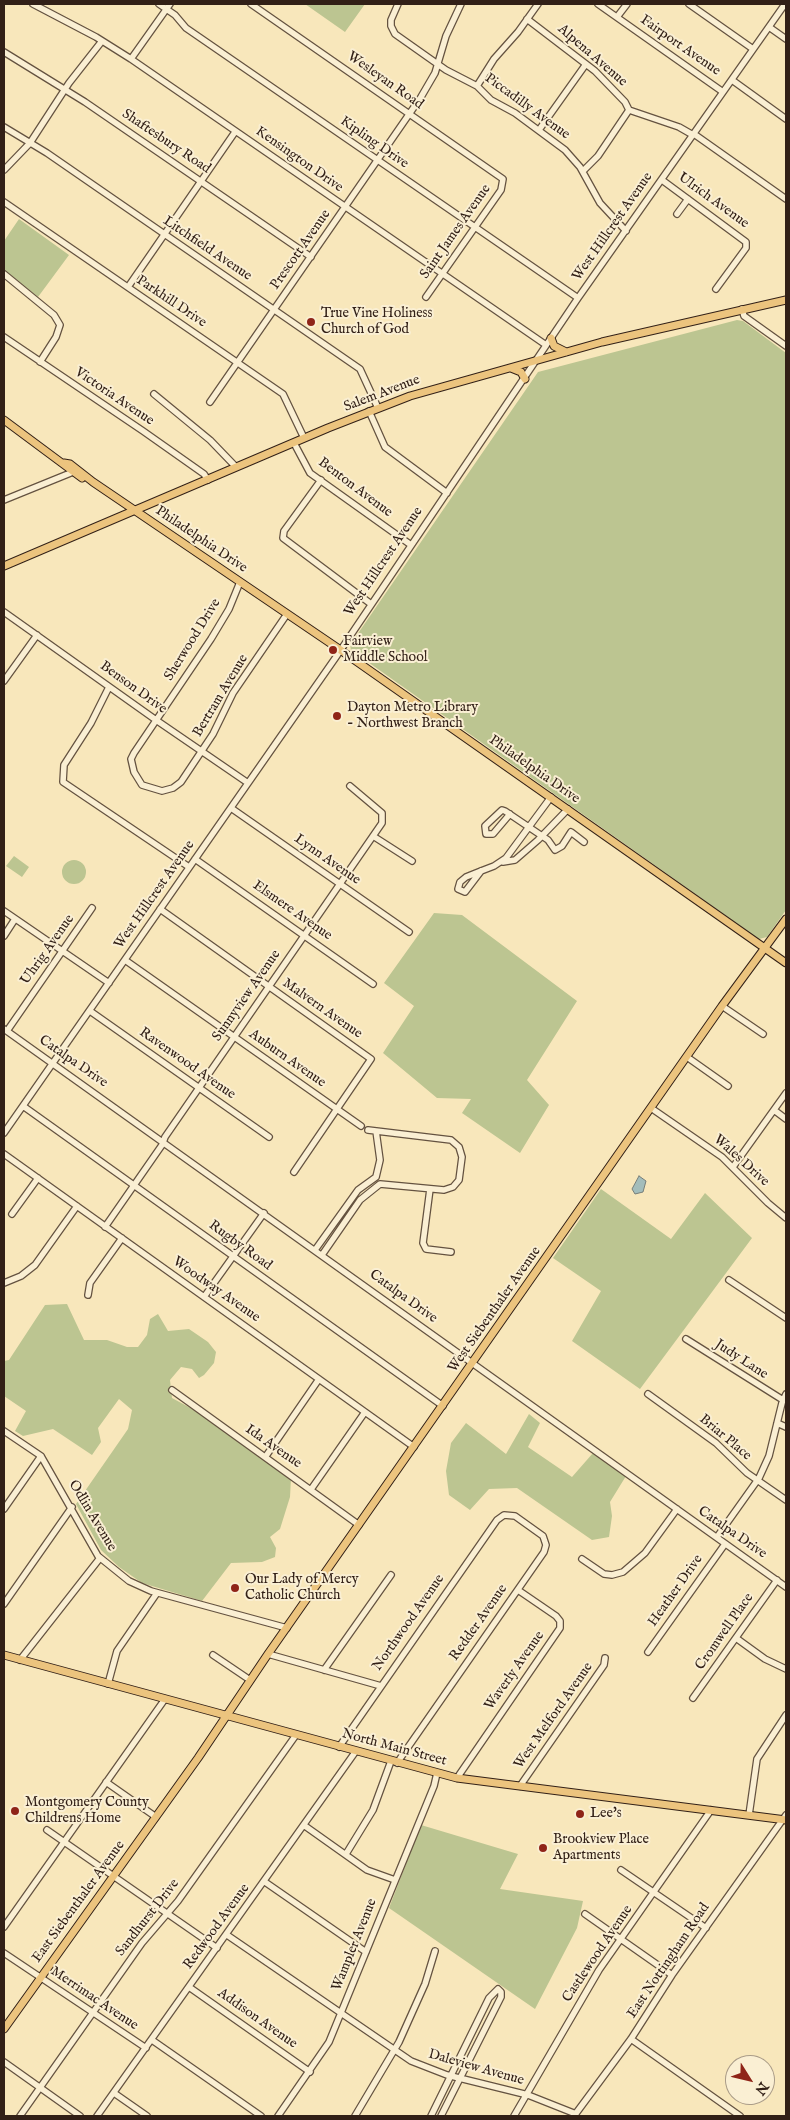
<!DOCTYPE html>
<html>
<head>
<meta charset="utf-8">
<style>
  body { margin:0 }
  #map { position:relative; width:790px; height:2120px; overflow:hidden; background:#f8e7bb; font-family:"IM FELL English",serif }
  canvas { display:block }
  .frame { position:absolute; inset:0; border:5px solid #322017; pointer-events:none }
  .north { position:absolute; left:725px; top:2055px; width:50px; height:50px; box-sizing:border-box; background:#faefd3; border:1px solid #aa9c88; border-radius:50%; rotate:126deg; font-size:14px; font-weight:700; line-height:20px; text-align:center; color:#322017 }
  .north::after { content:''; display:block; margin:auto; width:18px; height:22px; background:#8f2418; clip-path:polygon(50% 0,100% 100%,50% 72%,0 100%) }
</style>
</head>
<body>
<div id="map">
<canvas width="790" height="2120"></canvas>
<div class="frame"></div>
<div class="north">N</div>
</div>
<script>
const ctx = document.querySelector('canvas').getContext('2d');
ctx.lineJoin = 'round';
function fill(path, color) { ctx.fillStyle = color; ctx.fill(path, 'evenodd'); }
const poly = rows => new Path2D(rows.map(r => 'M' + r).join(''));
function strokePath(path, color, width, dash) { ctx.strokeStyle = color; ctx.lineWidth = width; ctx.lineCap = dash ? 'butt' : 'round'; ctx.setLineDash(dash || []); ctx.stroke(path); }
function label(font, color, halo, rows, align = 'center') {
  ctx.font = font + ' "IM FELL English",serif'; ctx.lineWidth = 4; ctx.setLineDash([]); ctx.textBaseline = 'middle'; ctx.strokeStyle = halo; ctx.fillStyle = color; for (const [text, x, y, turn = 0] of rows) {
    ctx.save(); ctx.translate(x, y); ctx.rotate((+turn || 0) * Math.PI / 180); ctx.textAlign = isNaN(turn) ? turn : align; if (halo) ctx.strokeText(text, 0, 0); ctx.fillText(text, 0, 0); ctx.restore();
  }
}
fill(poly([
  [305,4,365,4,345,32],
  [19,219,69,255,38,297,4,270,4,241],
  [737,320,743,321,786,353,786,910,767,937,759,939,351,650,350,645,538,372],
  [14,856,29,867,22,877,6,866],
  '62 872a12 12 0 1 1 24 0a12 12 0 1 1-24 0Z',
  [434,913,462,915,577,1001,527,1080,549,1105,520,1153,462,1113,471,1099,437,1098,383,1053,414,1006,384,983],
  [601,1189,671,1239,705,1193,752,1238,640,1389,572,1341,601,1291,553,1258],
  [67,1304,84,1340,107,1340,127,1347,138,1347,147,1335,150,1319,158,1314,168,1331,189,1329,208,1342,216,1352,214,1363,204,1375,199,1378,192,1369,181,1367,170,1380,172,1398,198,1412,291,1478,290,1497,280,1529,270,1537,276,1548,275,1557,262,1562,231,1563,202,1601,142,1583,119,1567,101,1550,76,1504,128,1429,132,1410,119,1399,98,1428,101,1442,92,1455,53,1429,23,1436,15,1431,26,1411,4,1396,4,1361,9,1360,45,1305],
  [529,1414,540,1423,528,1447,572,1477,593,1453,626,1476,610,1502,612,1516,609,1537,592,1540,517,1488,489,1489,470,1510,449,1495,446,1471,451,1443,466,1423,506,1454],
  [421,1825,518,1854,500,1889,583,1901,577,1928,535,2009,389,1908]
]), '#bcc591');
const water = poly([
  [639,1176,646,1181,643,1192,635,1194,632,1189,639,1176]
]);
fill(water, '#a3bdbb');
strokePath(water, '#767e79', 1);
const minor = poly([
  [33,4,96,37,131,59,546,345],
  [159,4,175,15,186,28,578,298],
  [251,4,503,179,501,190,426,297],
  [398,4,391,20,391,26,395,34,446,70,477,86,491,100,515,113,565,150,580,167,600,203,626,231],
  [598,4,723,92],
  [689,4,753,49],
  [617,17,627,4],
  [527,19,595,71,625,102,629,110,679,127,693,135],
  [769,27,786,39],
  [4,52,85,102,311,257],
  [131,59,170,4],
  [732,80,786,119],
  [477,86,494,59,518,32,538,4],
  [4,127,47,153,360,369,378,408],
  [539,130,586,64],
  [694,134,786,199],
  [4,170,30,143,69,83,102,41],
  [583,171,598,156,629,110],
  [662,180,746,242,746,248,716,289],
  [4,202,283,394,304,438],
  [677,214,688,199],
  [4,274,54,315,60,325,56,337,40,362],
  [128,287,235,132],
  [742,309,744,316,786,346],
  [4,337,143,431,204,474,208,480],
  [154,394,210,440,236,467],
  [210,402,421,97,435,73,446,36,461,4],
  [369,411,385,447,447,493],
  [294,443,310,473,411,545],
  [321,480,284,531,283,538,371,604],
  [4,500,73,472],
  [240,582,229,609,211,639,134,753,131,759,134,772,142,785,162,791,173,788,181,782,213,734,233,693,287,614],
  [4,612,156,720,248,783],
  [4,681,37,635],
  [109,687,91,723,64,765,63,782,189,867],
  [231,808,409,932],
  [510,814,493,834,486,834,485,826,502,810,505,811,548,840,555,850,562,846,571,832,584,842],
  [373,836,412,861],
  [195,859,373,984],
  [503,862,515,860,538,840,568,809],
  [481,871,465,892,458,889,460,882,466,877,481,871,494,866,506,858,551,797],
  [160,909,371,1059,294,1172],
  [4,911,109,983],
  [4,936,15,919],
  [125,960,361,1126],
  [722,1006,763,1034],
  [90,1011,269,1137],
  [4,1029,786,1587],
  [7,1031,92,908],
  [687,1057,728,1086],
  [23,1106,443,1406],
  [651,1108,722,1157,768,1203,786,1218],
  [774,1110,786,1119],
  [4,1133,336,657,578,298,785,4],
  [4,1154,414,1447],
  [733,1167,786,1093],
  [430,1189,423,1243,426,1249,451,1252],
  [12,1214,38,1178],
  [105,1227,162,1145,165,1137,382,823,382,813,350,786],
  [315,1250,358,1190,376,1177,380,1160,376,1131],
  [322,1255,360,1200,380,1184,444,1190,453,1187,459,1180,462,1157,459,1147,451,1140,368,1130],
  [729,1280,786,1318],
  [4,1283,21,1276,35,1265,77,1206],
  [88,1295,90,1283,122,1238],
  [204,1297,264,1213],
  [686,1339,783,1400],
  [172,1390,359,1525],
  [648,1394,716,1443,747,1473,786,1500],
  [777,1423,786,1427],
  [4,1431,41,1456,98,1556,129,1581,151,1591,287,1628],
  [266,1456,319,1379],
  [312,1488,365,1412],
  [4,1509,41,1456],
  [717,1537,759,1478,769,1456,782,1403,786,1394],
  [582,1559,604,1574,612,1575,623,1572,645,1553,677,1509],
  [4,1604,72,1507],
  [736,1638,765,1659,786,1669],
  [648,1652,725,1544],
  [268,1654,381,1686],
  [213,1655,250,1680],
  [20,1660,100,1558],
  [324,1670,391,1575],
  [108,1684,117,1651,157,1593],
  [693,1698,777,1580],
  [339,1747,497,1520,504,1515,515,1516,543,1536,546,1545,544,1552,397,1763],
  [457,1778,560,1628,560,1621,556,1616,518,1590],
  [106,1782,156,1817],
  [520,1786,604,1665,605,1658],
  [749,1815,757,1759,786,1715],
  [305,1826,367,1870,395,1880],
  [47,1830,217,1948],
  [346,1854,373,1810,391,1761],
  [621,1870,706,1928],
  [265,1882,366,1952],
  [585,1914,672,1975],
  [4,1927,165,1699],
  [227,1935,411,2061,447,2075,528,2095,576,2114],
  [4,1953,146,2048],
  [189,1987,310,2072],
  [631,2039,740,2116],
  [152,2040,261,2116],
  [4,2062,80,2116],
  [114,2093,147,2116],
  [20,2116,142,1943,178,1901,296,1735],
  [97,2116,356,1751],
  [278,2116,329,2042,434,1786,437,1773],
  [355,2116,399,2042,425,1984,435,1951],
  [431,2116,489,1998,498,1989,501,1992,501,1997,441,2116],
  [514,2116,599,1970,711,1810],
  [574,2116,631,2039,672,1975,786,1815]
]);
const major = poly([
  [551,338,554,346,566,352],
  [511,368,521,372,525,379],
  [4,420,82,478],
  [64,463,70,464,93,482,339,649,786,963],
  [4,566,328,428,410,396,602,342,786,300],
  [4,1655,457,1778,786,1820],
  [4,2029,198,1758,268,1654,722,1006,786,919]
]);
strokePath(minor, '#645240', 8);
strokePath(major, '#322017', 9);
strokePath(minor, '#faefd3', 5.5);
strokePath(major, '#ecc47e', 7);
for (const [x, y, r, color] of [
  [311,322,5,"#8f2418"],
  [333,650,5,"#8f2418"],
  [337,716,5,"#8f2418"],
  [235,1588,5,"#8f2418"],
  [15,1811,5,"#8f2418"],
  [580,1814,5,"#8f2418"],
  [543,1848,5,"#8f2418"]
]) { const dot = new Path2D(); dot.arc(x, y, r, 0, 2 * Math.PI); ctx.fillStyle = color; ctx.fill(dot); strokePath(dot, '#faefd3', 2); }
label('14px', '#322017', '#faefd3', [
  ["Fairport Avenue",680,46,35],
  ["Alpena Avenue",592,56,41],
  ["Wesleyan Road",385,81,35],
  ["Piccadilly Avenue",527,107,36],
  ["Shaftesbury Road",166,142,34],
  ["Kipling Drive",374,143,35],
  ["Kensington Drive",299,160,35],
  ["Ulrich Avenue",713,201,36],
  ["West Hillcrest Avenue",613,227,-55],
  ["Saint James Avenue",456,232,-55],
  ["Litchfield Avenue",207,249,34],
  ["Prescott Avenue",301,250,-55],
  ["Parkhill Drive",171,302,34],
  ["Salem Avenue",382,394,-21],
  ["Victoria Avenue",114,397,34],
  ["Benton Avenue",355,488,37],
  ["Philadelphia Drive",201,540,34],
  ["West Hillcrest Avenue",384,562,-56],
  ["Sherwood Drive",193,640,-58],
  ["Benson Drive",133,688,36],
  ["Bertram Avenue",221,696,-59],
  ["Philadelphia Drive",534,770,35],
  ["Lynn Avenue",327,860,35],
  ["West Hillcrest Avenue",155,895,-55],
  ["Elsmere Avenue",292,911,35],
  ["Uhrig Avenue",48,950,-55],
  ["Sunnyview Avenue",247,996,-55],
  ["Malvern Avenue",322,1009,35],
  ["Auburn Avenue",287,1059,35],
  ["Catalpa Drive",73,1062,35],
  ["Ravenwood Avenue",187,1064,35],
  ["Wales Drive",741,1161,42],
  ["Rugby Road",240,1246,36],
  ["Woodway Avenue",216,1290,35],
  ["Catalpa Drive",403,1297,36],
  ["West Siebenthaler Avenue",495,1310,-55],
  ["Judy Lane",741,1360,33],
  ["Briar Place",725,1438,40],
  ["Ida Avenue",273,1447,35],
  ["Odlin Avenue",92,1516,59],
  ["Catalpa Drive",732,1533,35],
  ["Heather Drive",676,1591,-55],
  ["Northwood Avenue",409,1623,-55],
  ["Redder Avenue",479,1623,-55],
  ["Cromwell Place",725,1632,-55],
  ["Waverly Avenue",515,1671,-55],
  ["West Melford Avenue",554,1716,-55],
  ["North Main Street",394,1748,15],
  ["East Siebenthaler Avenue",79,1902,-54],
  ["Sandhurst Drive",148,1918,-52],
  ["Redwood Avenue",217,1927,-54],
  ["Wampler Avenue",355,1945,-68],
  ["Castlewood Avenue",598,1954,-56],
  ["East Nottingham Road",669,1961,-56],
  ["Merrimac Avenue",94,1999,34],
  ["Addison Avenue",257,2019,35],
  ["Daleview Avenue",476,2068,16]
]);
label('14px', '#322017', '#faefd3', [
  ["True Vine Holiness",321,314],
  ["Church of God",321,330],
  ["Fairview",343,642],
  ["Middle School",343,658],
  ["Dayton Metro Library",347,708],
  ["- Northwest Branch",347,724],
  ["Our Lady of Mercy",245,1580],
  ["Catholic Church",245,1596],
  ["Montgomery County",25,1803],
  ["Childrens Home",25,1819],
  ["Lee's",590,1814],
  ["Brookview Place",553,1840],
  ["Apartments",553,1856]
], 'left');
</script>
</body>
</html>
